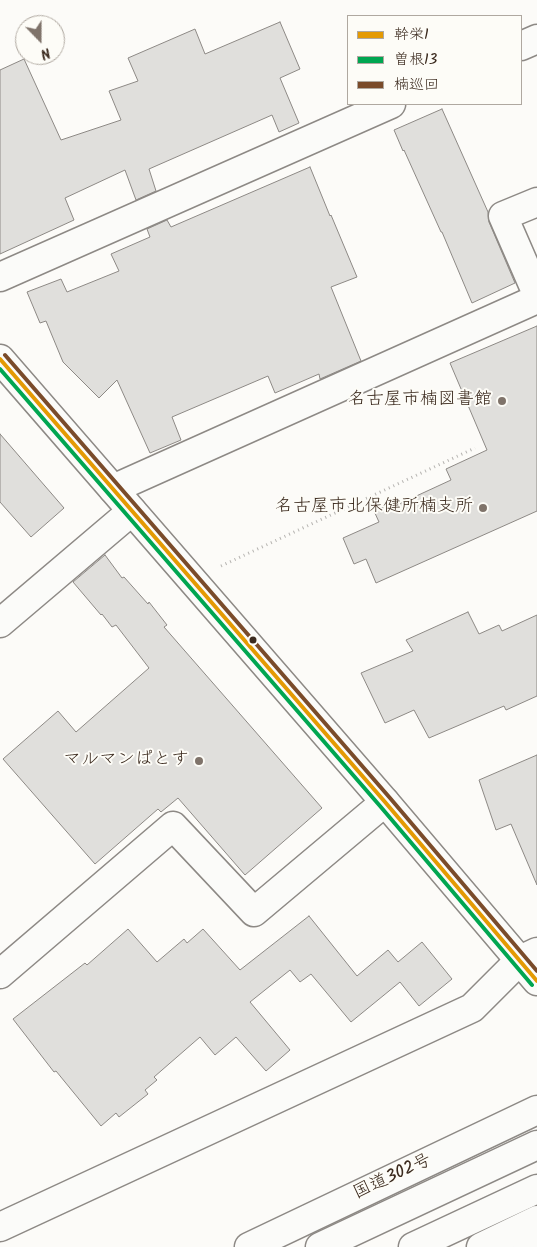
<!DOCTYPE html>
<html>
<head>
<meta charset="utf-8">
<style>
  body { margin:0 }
  #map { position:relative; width:537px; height:1247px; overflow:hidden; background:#fcfbf8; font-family:Kalam,"Klee One",sans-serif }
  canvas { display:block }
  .legend { position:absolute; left:347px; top:15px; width:175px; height:90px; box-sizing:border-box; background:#fdfcf7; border:1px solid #afa8a0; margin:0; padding:6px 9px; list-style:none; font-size:15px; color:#3b2a1e }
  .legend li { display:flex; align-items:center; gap:10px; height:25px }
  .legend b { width:25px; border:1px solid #afa8a0 }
  .north { position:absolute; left:15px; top:15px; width:50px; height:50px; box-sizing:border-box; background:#fdfcf7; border:1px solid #afa8a0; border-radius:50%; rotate:158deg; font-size:14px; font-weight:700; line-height:20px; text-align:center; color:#3b2a1e }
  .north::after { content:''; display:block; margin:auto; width:18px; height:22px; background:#7f736a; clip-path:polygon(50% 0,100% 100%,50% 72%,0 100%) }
</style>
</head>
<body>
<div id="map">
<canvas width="537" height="1247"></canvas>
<ul class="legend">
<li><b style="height:6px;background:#e49a03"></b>幹栄1</li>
<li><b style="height:6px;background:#00a651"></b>曽根13</li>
<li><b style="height:6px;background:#7a4b2a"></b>楠巡回</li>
</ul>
<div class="north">N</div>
</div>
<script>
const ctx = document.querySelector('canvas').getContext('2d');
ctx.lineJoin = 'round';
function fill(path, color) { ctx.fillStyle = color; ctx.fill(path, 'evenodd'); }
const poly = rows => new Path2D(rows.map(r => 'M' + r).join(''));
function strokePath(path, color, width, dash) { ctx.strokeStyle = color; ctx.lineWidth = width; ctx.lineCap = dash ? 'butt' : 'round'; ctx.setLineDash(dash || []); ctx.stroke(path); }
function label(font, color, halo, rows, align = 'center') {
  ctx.font = font + ' Kalam,"Klee One",sans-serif'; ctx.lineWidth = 4; ctx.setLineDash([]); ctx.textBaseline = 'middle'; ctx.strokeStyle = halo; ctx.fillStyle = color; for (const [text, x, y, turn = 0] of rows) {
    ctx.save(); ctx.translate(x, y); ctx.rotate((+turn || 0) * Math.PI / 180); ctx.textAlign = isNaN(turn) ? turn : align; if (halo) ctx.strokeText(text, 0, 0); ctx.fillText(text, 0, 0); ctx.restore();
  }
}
const building = poly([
  [280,22,300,69,280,78,299,123,279,132,272,115,149,169,156,191,136,200,125,170,65,198,74,220,0,254,0,70,24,59,61,140,121,120,109,91,138,81,128,58,195,29,205,54,280,22],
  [442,109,488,212,489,222,515,283,472,303,442,232,441,232,404,150,403,151,394,130,442,109],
  [310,167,330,216,331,215,357,277,331,287,361,361,320,379,319,374,275,393,268,376,172,417,181,440,150,453,117,380,99,398,63,362,46,321,40,323,27,292,61,279,67,292,119,271,111,254,150,237,147,229,167,220,171,227,310,167],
  [537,326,537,511,376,583,366,559,354,564,343,538,379,522,374,511,398,501,399,504,451,480,446,469,487,450,450,363,537,326],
  [0,434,64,508,31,537,0,502,0,434],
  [105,555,122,578,124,577,148,604,149,602,167,625,164,627,322,808,245,875,178,798,161,812,158,809,95,864,3,759,58,711,76,732,149,668,116,625,112,627,102,614,101,615,73,582,105,555],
  [468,612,479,634,499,625,502,631,537,615,537,696,506,710,504,706,429,738,414,710,385,723,361,673,413,651,406,640,468,612],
  [537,755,537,885,511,824,496,830,479,780,537,755],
  [309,916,357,976,388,950,398,962,422,942,452,979,419,1006,400,982,351,1022,311,974,300,982,290,970,250,1002,290,1050,266,1071,236,1037,215,1055,200,1037,154,1077,157,1080,145,1090,148,1094,119,1117,116,1113,101,1126,56,1071,54,1072,13,1019,85,963,87,965,128,929,157,962,184,939,187,943,203,929,240,970,309,916]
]);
fill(building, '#e0dfdc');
strokePath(building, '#8d8985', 1);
const minor = poly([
  [521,46,537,39],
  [537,202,503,216,537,294],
  [0,277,391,104],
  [113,489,537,299],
  [0,623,132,511],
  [0,974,173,826,254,912,385,802],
  [0,1227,472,1008,520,960,537,952],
  [527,1247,537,1222]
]);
const secondary = poly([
  [0,359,385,802,537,981]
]);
const trunk = poly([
  [249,1247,537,1110],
  [481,1247,537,1220]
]);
const motorway = poly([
  [320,1247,537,1145],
  [413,1247,537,1189]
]);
strokePath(minor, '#8d8985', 31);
strokePath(secondary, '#8d8985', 31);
strokePath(trunk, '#8d8985', 31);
strokePath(motorway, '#8d8985', 31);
strokePath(poly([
  [221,566,475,448]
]), '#b6b4b1', 3, [1, 4]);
strokePath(minor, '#fbfbf9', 28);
strokePath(secondary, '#fbfbf9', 28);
strokePath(trunk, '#fbfbf9', 28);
strokePath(motorway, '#fbfbf9', 28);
strokePath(poly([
  [0,359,385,802,537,981]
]), '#e49a03', 4);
strokePath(poly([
  [0,369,380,806,532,985]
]), '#00a651', 4);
strokePath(poly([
  [5,355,390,798,537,971]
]), '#7a4b2a', 4);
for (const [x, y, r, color] of [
  [502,401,5,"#7f736a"],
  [483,508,5,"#7f736a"],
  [253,640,4.5,"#3b2a1e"],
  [199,761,5,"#7f736a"]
]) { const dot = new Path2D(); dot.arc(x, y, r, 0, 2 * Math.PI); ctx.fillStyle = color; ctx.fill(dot); strokePath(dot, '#fdfcf7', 2); }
label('18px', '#3b2a1e', '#fdfcf7', [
  ["名古屋市楠図書館",492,401],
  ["名古屋市北保健所楠支所",473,508],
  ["マルマンぱとす",189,761]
], 'right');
label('18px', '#3b2a1e', '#fdfcf7', [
  ["国道302号",393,1178,-25]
]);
</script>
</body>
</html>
